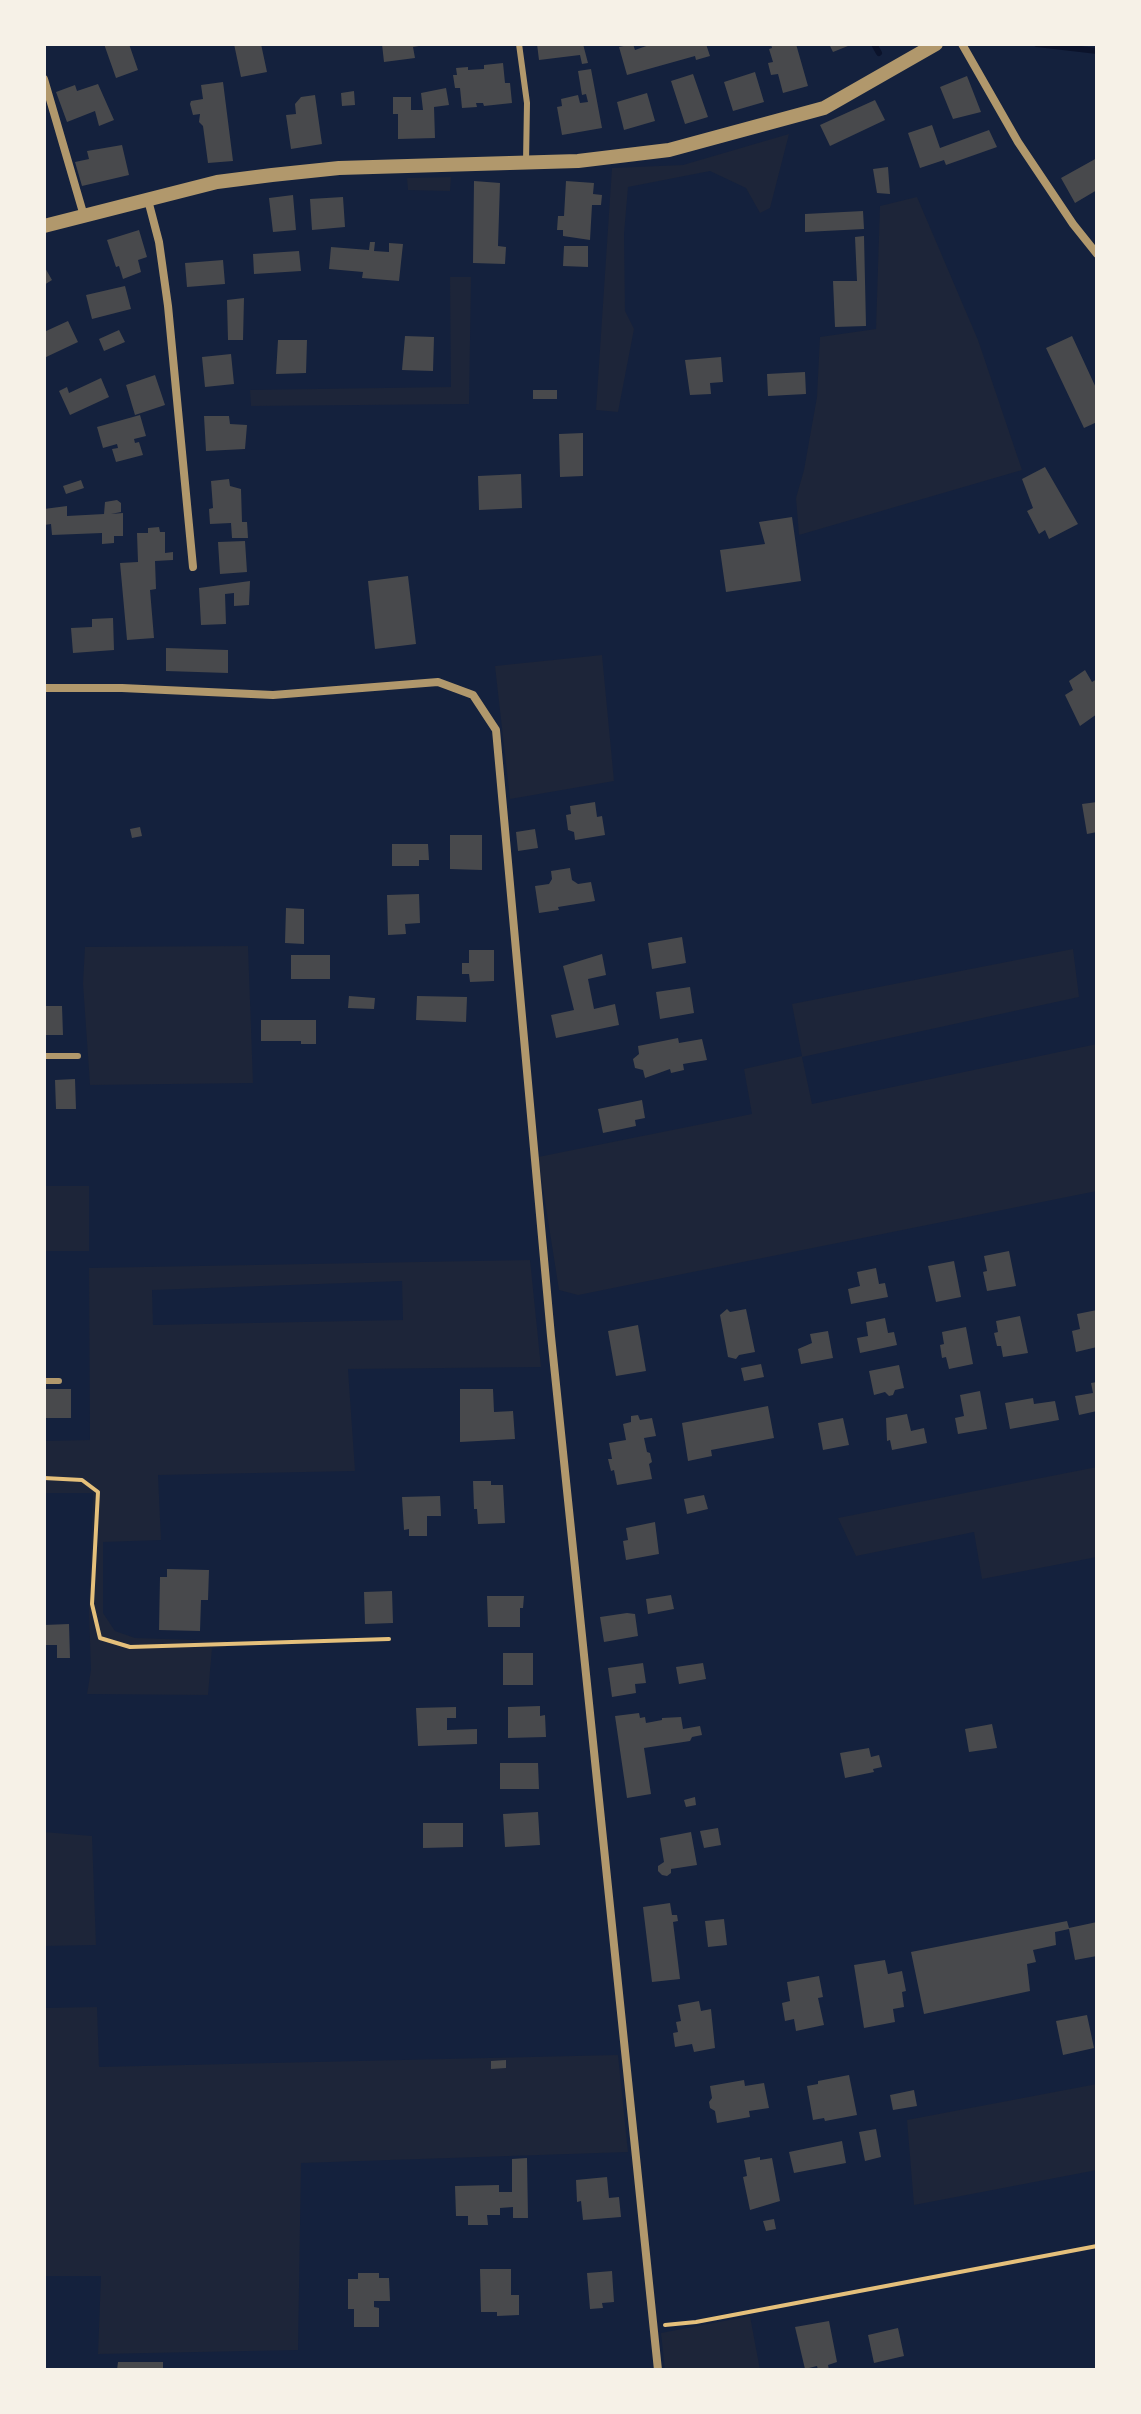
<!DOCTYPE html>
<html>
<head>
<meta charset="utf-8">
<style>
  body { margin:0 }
  #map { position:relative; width:1141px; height:2414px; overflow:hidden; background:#14213d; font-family:"Work Sans",sans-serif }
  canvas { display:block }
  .frame { position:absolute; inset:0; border:46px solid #f6f1e7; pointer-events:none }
</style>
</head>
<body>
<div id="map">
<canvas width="1141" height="2414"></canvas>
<div class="frame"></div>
</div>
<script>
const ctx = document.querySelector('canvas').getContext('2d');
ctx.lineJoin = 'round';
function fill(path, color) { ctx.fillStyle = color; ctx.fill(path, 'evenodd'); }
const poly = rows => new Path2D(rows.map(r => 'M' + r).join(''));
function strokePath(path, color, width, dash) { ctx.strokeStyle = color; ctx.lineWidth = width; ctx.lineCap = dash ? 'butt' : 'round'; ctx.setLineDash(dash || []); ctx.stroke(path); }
fill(poly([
  [789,134,770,208,760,213,746,188,710,171,628,187,624,234,625,311,634,329,618,412,596,410,612,168,683,165],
  [451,177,450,191,408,190,407,178],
  [917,197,978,340,1022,470,799,535,796,498,804,470,817,397,820,337,876,329,880,206],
  [450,277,471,277,469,404,251,406,250,390,451,387],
  [602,655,614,781,510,799,495,666],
  [248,946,253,1083,90,1085,83,983,85,947],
  [1073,949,1079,997,802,1057,812,1104,1097,1044,1097,1191,578,1295,559,1290,538,1157,752,1114,744,1069,802,1056,792,1004],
  [44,1186,89,1186,89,1251,44,1251],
  [530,1260,541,1367,348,1369,355,1471,158,1475,161,1540,103,1542,103,1613,115,1631,135,1638,226,1641,227,1647,212,1648,208,1695,87,1694,91,1670,89,1612,93,1493,44,1493,44,1441,90,1440,89,1268],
  [402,1281,403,1320,153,1325,152,1290],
  [1097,1467,1097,1557,982,1579,974,1532,856,1556,838,1518],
  [44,1832,92,1836,96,1945,44,1946],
  [97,2007,99,2067,618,2055,628,2152,301,2163,298,2350,98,2354,101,2276,44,2276,44,2008],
  [1097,2084,1097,2170,914,2205,907,2120],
  [750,2316,760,2370,665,2370,661,2333]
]), '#1d2539');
strokePath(poly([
  [874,44,879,53],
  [1037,44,1097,51]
]), '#0b132b', 6);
fill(poly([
  [104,44,129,44,138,70,116,78],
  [234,44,261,44,267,72,241,77],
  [382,44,419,44,419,46,413,47,415,58,384,62],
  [537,44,583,44,588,63,582,64,580,55,539,60],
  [633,44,635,50,652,44,706,44,710,56,696,60,695,56,627,75,619,47],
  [771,44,796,44,808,86,783,93,778,74,771,75,768,63,773,62,769,49,772,48],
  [829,44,853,44,833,52],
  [503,63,505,83,510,83,512,103,484,106,483,103,476,103,477,107,462,108,460,88,455,88,453,75,457,75,456,68,468,67,468,70,484,69,484,65],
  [591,69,602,128,562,135,557,107,562,106,561,99,578,95,580,103,588,102,586,94,582,95,578,71],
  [755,72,764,102,733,111,724,82],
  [693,74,708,117,685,124,671,81],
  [967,76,981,112,953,119,940,87],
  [223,82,233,161,208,163,203,126,199,122,200,114,193,115,190,104,191,101,203,99,201,85],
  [98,84,114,120,99,126,95,111,67,122,56,92,75,85,77,91],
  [446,88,449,105,434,107,435,138,398,139,398,114,393,114,393,97,411,97,411,110,423,110,421,93],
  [354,91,355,105,342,106,341,93],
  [647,93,655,121,624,130,617,102],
  [315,95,322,144,291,149,286,115,296,114,295,104,301,97],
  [875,100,885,120,830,146,820,125],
  [932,125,940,148,989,130,997,147,946,165,944,160,920,168,908,133],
  [122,145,129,175,82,186,75,162,89,159,87,151],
  [1097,158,1097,190,1075,203,1061,178],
  [888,167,890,194,877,193,873,169],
  [474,181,500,183,498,246,506,247,505,264,473,263],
  [566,181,594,183,593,194,602,195,601,205,592,205,590,240,563,236,563,230,557,230,558,216,564,216],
  [293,195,296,230,273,232,269,198],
  [343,197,345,227,312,230,310,199],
  [863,211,864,229,805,232,805,214],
  [139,230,147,257,138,260,141,272,123,279,119,266,116,267,107,240],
  [864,236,866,326,835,327,833,281,857,281,855,237],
  [370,242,375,242,374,251,389,252,389,243,403,244,399,281,362,278,363,272,329,269,331,247,369,250],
  [564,246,588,246,588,267,563,266],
  [299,251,301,271,254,274,253,254],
  [223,260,225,284,187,287,185,263],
  [44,266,52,280,44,285],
  [125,286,131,309,92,319,86,295],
  [244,298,243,340,228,340,227,300],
  [68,321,78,342,44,358,44,332],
  [119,330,125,342,104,351,99,339],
  [405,336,434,337,433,371,402,370],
  [1072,336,1097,390,1097,422,1084,428,1046,348],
  [278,340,307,340,306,373,276,374],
  [231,354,234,384,205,387,202,357],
  [721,357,723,382,710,383,711,394,690,395,685,360],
  [805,372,806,394,768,396,767,374],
  [155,375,165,405,135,415,126,385],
  [101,378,109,397,70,415,59,391,67,387,69,393],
  [533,390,557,390,557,399,533,399],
  [140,415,146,436,134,439,135,443,139,442,143,455,116,462,112,449,118,448,117,444,103,448,97,427],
  [204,416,229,416,230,424,247,425,245,449,206,451],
  [583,433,583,476,560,477,559,434],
  [1045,467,1078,524,1049,539,1045,530,1039,534,1027,511,1033,508,1022,479],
  [521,474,522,508,479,510,478,476],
  [229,479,230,486,241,489,242,522,247,522,248,538,232,538,231,523,210,524,209,509,213,508,211,481],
  [81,480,84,488,66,494,63,486],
  [117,500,121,503,121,512,111,514,123,513,123,536,114,536,114,543,102,544,102,533,52,535,51,524,44,525,44,509,67,506,67,516,104,514,105,502],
  [792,517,801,581,726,592,720,550,765,544,759,522],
  [159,527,160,532,165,532,165,553,173,552,173,560,155,561,156,589,150,590,154,638,127,640,120,563,138,562,137,533,148,533,148,528],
  [245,541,247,572,220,574,218,542],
  [408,576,416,644,375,649,368,581],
  [250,581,249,605,234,606,234,593,225,594,226,624,201,625,199,588],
  [113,618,114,650,73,653,71,628,92,627,92,619],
  [166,648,228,650,228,673,166,671],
  [1085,670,1092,682,1097,679,1095,709,1097,714,1080,726,1065,695,1073,690,1069,681],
  [595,802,597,817,602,816,605,835,575,840,574,832,568,830,566,815,571,814,570,806],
  [1097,802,1097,832,1087,834,1082,804],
  [140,827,142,836,132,838,130,829],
  [535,829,538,848,518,851,516,832],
  [450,835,482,835,482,870,450,869],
  [392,844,428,844,429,860,419,860,419,866,392,866],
  [570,868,572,880,578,884,591,882,595,901,558,907,559,910,539,913,535,886,549,884,552,879,551,871],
  [419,894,420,923,405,924,406,934,388,935,387,895],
  [286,908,304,909,304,944,285,943],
  [682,937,686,963,652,969,648,943],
  [469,950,494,950,494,981,470,982,469,974,462,974,462,963,469,963],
  [602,954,606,975,588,979,594,1009,615,1004,619,1025,556,1038,551,1015,574,1010,563,966],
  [291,955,330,955,330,979,291,979],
  [690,987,694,1013,660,1019,656,992],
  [349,996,375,998,374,1009,348,1008],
  [417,996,467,997,466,1022,416,1020],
  [44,1006,62,1006,63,1035,44,1035],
  [261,1020,316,1020,316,1044,301,1044,301,1041,261,1041],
  [678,1038,679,1043,702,1039,707,1060,683,1064,684,1070,671,1073,670,1069,645,1078,643,1070,635,1068,633,1059,639,1054,638,1046],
  [75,1079,76,1109,56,1109,55,1080],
  [642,1100,645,1118,635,1120,636,1126,603,1133,598,1109],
  [1009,1251,1016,1286,987,1291,983,1272,987,1271,984,1256],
  [954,1261,961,1297,936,1302,928,1266],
  [876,1268,879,1284,885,1283,888,1297,851,1304,848,1289,860,1286,857,1272],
  [727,1309,730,1312,746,1309,755,1352,739,1355,736,1359,728,1357,720,1315],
  [1097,1310,1097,1347,1076,1352,1072,1331,1080,1329,1077,1314],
  [1020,1316,1028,1353,1003,1357,1001,1346,997,1346,994,1333,998,1332,996,1321],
  [885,1318,888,1333,894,1332,897,1345,860,1353,857,1338,868,1336,866,1322],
  [638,1325,646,1371,616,1376,608,1331],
  [966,1327,973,1364,949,1369,946,1357,942,1358,940,1345,944,1344,942,1332],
  [828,1331,833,1358,801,1364,798,1349,812,1343,810,1334],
  [761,1364,764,1377,744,1381,741,1368],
  [899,1365,904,1388,895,1390,893,1395,889,1396,885,1392,874,1395,869,1371],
  [1097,1382,1097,1411,1079,1415,1075,1396,1093,1393,1091,1383],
  [44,1389,71,1389,71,1418,44,1418],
  [460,1389,493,1389,494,1412,513,1411,515,1439,460,1442],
  [980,1391,987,1429,958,1434,955,1418,964,1416,960,1395],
  [1033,1398,1034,1404,1055,1401,1059,1420,1010,1429,1005,1403],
  [768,1406,774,1438,711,1450,712,1456,688,1461,682,1423],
  [907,1414,911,1431,924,1428,927,1443,892,1450,890,1440,887,1441,886,1418],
  [638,1415,640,1420,652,1418,656,1436,644,1438,647,1452,650,1453,652,1462,649,1464,652,1479,617,1485,614,1470,611,1471,608,1459,612,1459,609,1443,626,1440,623,1424,631,1422,631,1416],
  [843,1418,849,1445,823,1450,818,1423],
  [473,1481,491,1481,491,1485,503,1485,505,1523,478,1524,477,1509,474,1509],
  [704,1495,708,1509,687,1514,684,1499],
  [440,1496,441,1516,427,1516,427,1536,409,1536,409,1529,404,1530,402,1497],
  [655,1522,659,1554,626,1560,623,1541,628,1540,626,1528],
  [167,1569,209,1570,208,1600,201,1600,200,1631,159,1630,160,1577,167,1577],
  [392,1591,393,1623,365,1624,364,1592],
  [671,1595,674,1609,648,1614,646,1599],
  [487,1596,524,1596,523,1608,520,1608,520,1627,488,1627],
  [627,1613,635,1614,638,1636,604,1642,600,1617],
  [69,1624,70,1658,57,1658,57,1645,44,1645,44,1625],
  [503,1653,533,1653,533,1685,503,1685],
  [643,1663,646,1683,635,1684,636,1693,612,1697,608,1668],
  [703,1663,706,1679,679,1684,676,1667],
  [540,1706,540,1716,545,1715,546,1737,508,1738,508,1707],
  [456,1707,456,1718,447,1718,447,1730,477,1729,477,1744,418,1746,416,1708],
  [639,1713,640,1718,645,1717,646,1723,662,1720,662,1718,681,1717,683,1729,700,1726,702,1735,692,1737,690,1741,644,1748,651,1794,627,1798,615,1716],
  [992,1724,997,1748,969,1752,965,1729],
  [869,1748,871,1757,879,1755,882,1767,873,1769,874,1772,845,1778,840,1753],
  [500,1763,538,1763,539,1789,500,1789],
  [695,1797,696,1805,686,1807,684,1800],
  [538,1812,540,1845,505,1847,503,1814],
  [423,1823,463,1823,463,1847,423,1848],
  [718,1828,721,1845,704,1848,700,1831],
  [691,1832,697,1865,671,1869,671,1873,667,1876,662,1875,658,1871,658,1866,664,1862,660,1838],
  [670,1903,672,1915,677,1915,678,1921,673,1922,680,1979,652,1982,643,1907],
  [724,1919,727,1945,708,1947,705,1921],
  [1067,1921,1069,1928,1097,1922,1097,1956,1075,1960,1069,1929,1055,1932,1056,1945,1033,1950,1036,1962,1027,1964,1030,1991,924,2014,911,1952],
  [885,1960,888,1974,902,1971,906,1991,902,1992,904,2007,893,2009,895,2022,864,2028,854,1965],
  [819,1976,823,1997,818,1998,824,2025,796,2031,794,2019,785,2021,782,2003,790,2001,787,1982],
  [699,2001,701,2011,711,2009,715,2048,694,2052,692,2044,675,2047,673,2033,678,2032,676,2022,681,2021,678,2005],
  [1087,2015,1094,2048,1063,2055,1056,2021],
  [506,2060,506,2068,491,2069,491,2061],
  [849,2075,857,2115,825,2121,824,2118,813,2120,807,2086,818,2084,818,2081],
  [744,2080,745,2086,764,2083,769,2108,749,2111,750,2117,717,2123,715,2111,710,2108,709,2102,712,2098,710,2086],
  [914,2090,917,2106,893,2110,890,2095],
  [876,2129,881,2157,865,2161,859,2132],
  [842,2141,846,2163,794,2173,789,2152],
  [760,2157,760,2160,772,2158,780,2201,750,2210,743,2177,747,2176,744,2160],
  [527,2158,528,2218,513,2218,513,2207,500,2208,500,2215,487,2215,488,2225,468,2225,468,2216,456,2216,455,2186,499,2185,499,2192,512,2192,512,2159],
  [607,2177,609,2198,619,2197,621,2217,583,2220,581,2201,577,2202,576,2180],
  [774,2219,776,2229,766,2231,763,2221],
  [480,2269,511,2269,511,2295,519,2295,519,2315,497,2316,497,2312,481,2312],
  [612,2271,614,2302,602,2303,603,2308,590,2309,587,2273],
  [358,2273,379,2273,379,2278,389,2278,390,2301,374,2301,374,2307,379,2308,379,2327,354,2327,354,2309,348,2309,348,2279,358,2279],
  [829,2321,837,2362,828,2365,829,2370,818,2370,817,2366,805,2369,795,2327],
  [898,2328,904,2356,874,2363,868,2335],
  [118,2362,163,2362,163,2370,117,2370]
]), '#48494c');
strokePath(poly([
  [44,1478,82,1480,98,1492,92,1604,100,1638,130,1647,389,1639],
  [665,2325,696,2322,1097,2246]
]), '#e5c07b', 4);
strokePath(poly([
  [519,44,527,103,526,162],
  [44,1056,78,1056],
  [44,1381,59,1381]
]), '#b1986c', 6);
strokePath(poly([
  [962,44,1018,142,1073,224,1097,254],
  [44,79,84,216],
  [148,200,159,242,168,306,193,567],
  [44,688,122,688,273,695,438,682,473,695,496,730,551,1336,658,2370]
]), '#b1986c', 8);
strokePath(poly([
  [44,226,217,182,272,175,339,168,578,161,669,150,824,108,936,44]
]), '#b1986c', 14);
</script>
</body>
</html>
